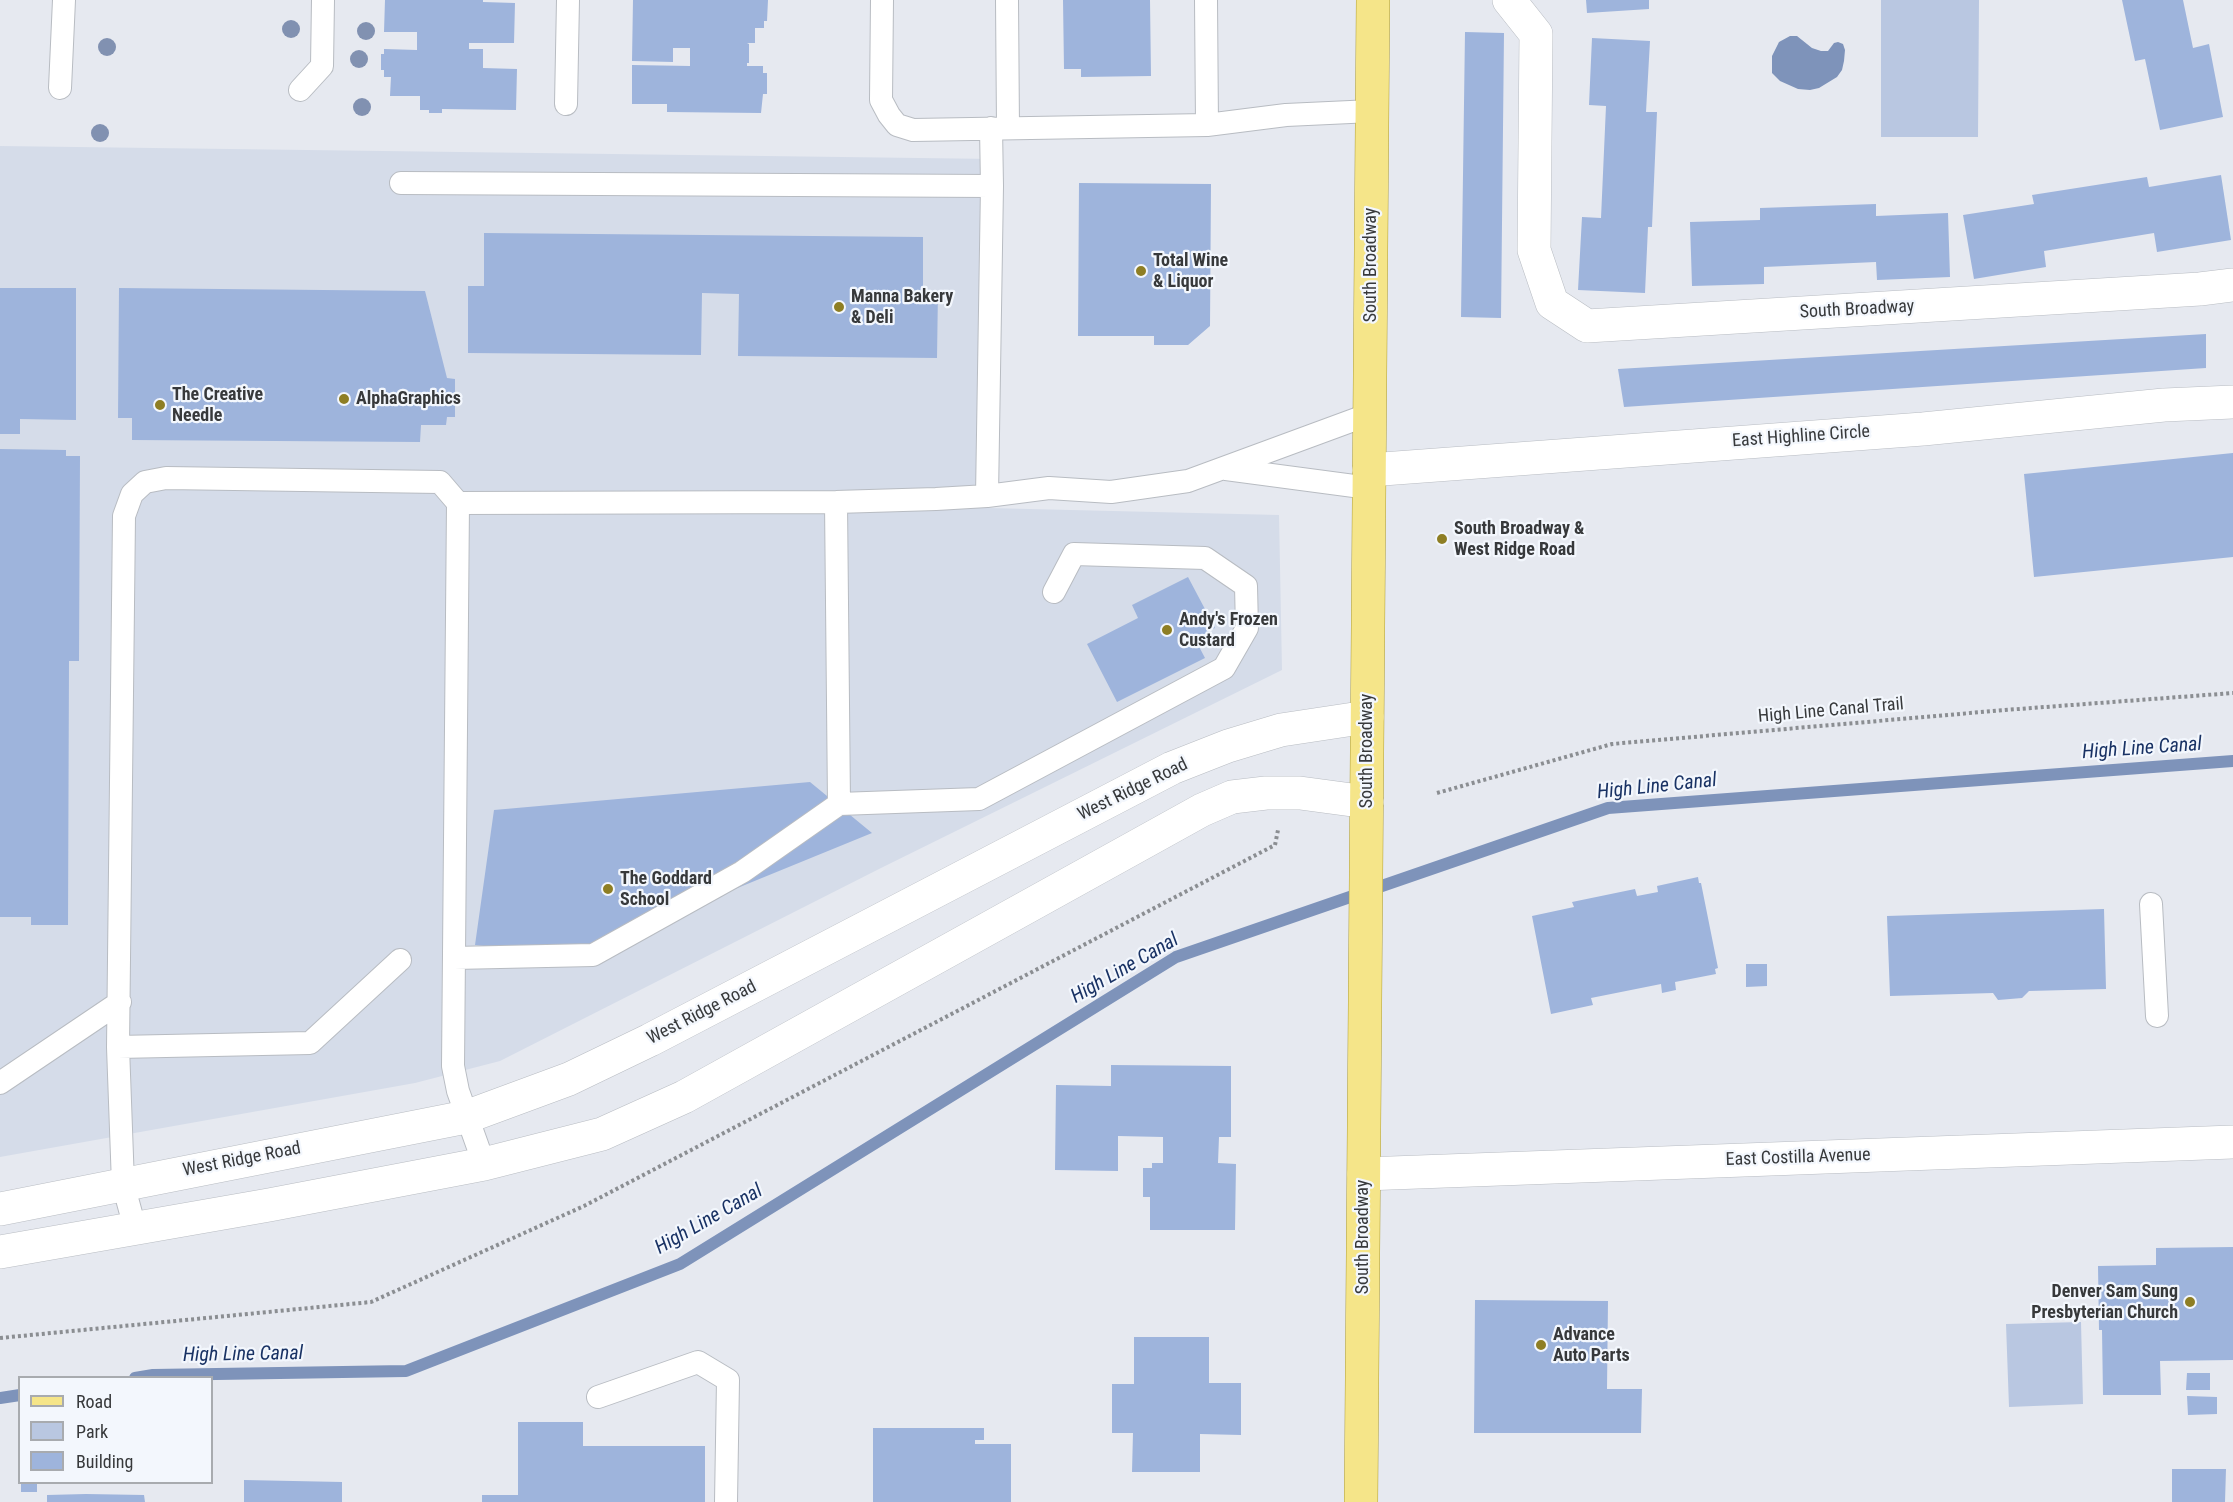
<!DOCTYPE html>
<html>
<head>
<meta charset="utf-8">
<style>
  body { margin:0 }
  #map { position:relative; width:2233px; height:1502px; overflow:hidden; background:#e6e9f0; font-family:"Roboto Condensed",sans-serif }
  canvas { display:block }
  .legend { position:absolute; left:18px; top:1376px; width:195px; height:108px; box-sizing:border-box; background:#f3f7fd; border:2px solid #a8abaf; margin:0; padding:8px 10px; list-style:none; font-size:18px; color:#37393b }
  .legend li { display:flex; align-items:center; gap:12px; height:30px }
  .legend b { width:30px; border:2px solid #a8abaf }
</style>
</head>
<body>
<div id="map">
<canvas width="2233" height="1502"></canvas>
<ul class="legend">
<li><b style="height:8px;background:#f5e589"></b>Road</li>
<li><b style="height:16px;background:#b9c7e1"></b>Park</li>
<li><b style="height:16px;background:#9eb4dc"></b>Building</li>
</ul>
</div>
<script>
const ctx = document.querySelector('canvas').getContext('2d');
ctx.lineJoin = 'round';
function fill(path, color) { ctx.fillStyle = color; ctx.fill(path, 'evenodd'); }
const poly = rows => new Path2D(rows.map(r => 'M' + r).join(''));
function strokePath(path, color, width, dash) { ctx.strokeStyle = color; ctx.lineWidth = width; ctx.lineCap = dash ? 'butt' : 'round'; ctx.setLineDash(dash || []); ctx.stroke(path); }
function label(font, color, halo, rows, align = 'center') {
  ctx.font = font + ' "Roboto Condensed",sans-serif'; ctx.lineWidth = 4.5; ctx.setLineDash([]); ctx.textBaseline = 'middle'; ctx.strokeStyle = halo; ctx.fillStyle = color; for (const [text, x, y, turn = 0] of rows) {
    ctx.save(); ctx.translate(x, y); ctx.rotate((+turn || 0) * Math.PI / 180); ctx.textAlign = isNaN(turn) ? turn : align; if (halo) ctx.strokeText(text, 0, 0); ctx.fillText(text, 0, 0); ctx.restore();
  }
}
fill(poly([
  [0,146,995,159,988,508,1279,515,1282,670,881,868,500,1061,415,1083,0,1157]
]), '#d5dce9');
fill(poly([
  [1881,0,1979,0,1978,137,1881,137],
  [2081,1322,2083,1404,2009,1407,2006,1324]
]), '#b9c7e1');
fill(poly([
  [1790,36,1797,36,1812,48,1821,51,1828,51,1834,43,1838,42,1843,44,1845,50,1844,61,1842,70,1837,77,1819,88,1810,90,1798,89,1780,81,1772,73,1772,56,1779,42]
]), '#7e93ba');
strokePath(poly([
  [135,1378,153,1375,406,1371,680,1264,1176,957,1608,808,2233,761],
  [0,1398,20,1395]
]), '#7e93ba', 12);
fill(poly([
  [385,0,483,0,483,2,515,3,514,43,469,43,469,49,483,49,483,68,517,69,516,110,442,109,442,113,429,113,429,110,420,110,420,96,390,96,391,77,384,77,384,70,381,70,381,54,384,54,384,49,417,50,417,32,384,32],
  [633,0,768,0,767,21,764,21,764,28,755,28,755,43,747,43,749,44,749,63,747,63,747,66,763,66,763,73,767,73,767,94,763,94,761,113,667,112,667,104,632,104,632,65,690,66,690,48,673,48,673,62,632,61],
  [1063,0,1150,0,1151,76,1081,77,1081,69,1064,69],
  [1586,0,1649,0,1649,9,1587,13],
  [2122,0,2183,0,2193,48,2209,44,2223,117,2160,130,2145,59,2135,61],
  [1465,32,1504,33,1501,318,1461,317],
  [1592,38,1650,41,1646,112,1657,112,1652,227,1648,227,1645,293,1578,290,1582,217,1601,218,1606,106,1589,105],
  [2221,175,2231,240,2157,252,2154,233,2044,251,2046,267,1974,279,1963,215,2034,204,2032,195,2147,177,2149,187],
  [1079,183,1211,184,1210,326,1188,345,1154,345,1154,336,1078,336],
  [1876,204,1876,216,1948,213,1950,277,1877,280,1876,262,1764,267,1764,284,1692,286,1690,222,1760,220,1760,208],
  [484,233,923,237,923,290,938,290,937,358,738,356,739,294,702,293,701,355,468,353,468,286,484,286],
  [0,288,76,288,76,420,20,419,20,434,0,434],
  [119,288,425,291,447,378,455,379,455,395,447,394,447,403,455,403,455,417,447,417,446,425,421,425,420,442,132,440,132,418,118,418],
  [2206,334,2206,368,1624,407,1618,369],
  [0,449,66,450,66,456,80,456,79,661,69,661,68,925,31,925,31,917,0,917],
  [2233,453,2233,557,2034,577,2024,474],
  [1188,577,1215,628,1195,639,1205,658,1117,702,1087,644,1138,618,1132,605],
  [810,782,872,833,571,956,475,945,494,810],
  [1698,877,1699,883,1701,883,1718,968,1715,969,1716,974,1675,982,1676,990,1662,993,1661,984,1591,998,1593,1005,1551,1014,1532,916,1574,907,1572,902,1635,889,1637,896,1658,892,1657,886],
  [2104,909,2106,989,2029,991,2022,998,1998,1000,1993,993,1890,996,1887,916],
  [1746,964,1767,964,1767,986,1746,987],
  [1111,1065,1231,1066,1231,1137,1219,1137,1218,1163,1236,1164,1235,1230,1150,1230,1150,1197,1143,1197,1143,1168,1152,1168,1152,1163,1163,1163,1163,1137,1118,1136,1118,1171,1055,1170,1056,1085,1111,1086],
  [2233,1247,2233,1360,2160,1361,2161,1395,2103,1395,2102,1330,2099,1330,2098,1266,2156,1265,2156,1248],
  [1475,1300,1608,1301,1607,1389,1642,1389,1641,1433,1474,1433],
  [1134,1337,1209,1337,1209,1383,1241,1383,1241,1435,1200,1434,1200,1472,1132,1472,1133,1433,1112,1433,1112,1384,1134,1384],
  [2187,1373,2210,1373,2210,1390,2186,1390],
  [2187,1396,2217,1397,2217,1414,2188,1415],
  [518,1422,583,1422,583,1446,705,1446,705,1502,482,1502,482,1495,518,1495],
  [873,1428,984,1428,984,1440,975,1440,975,1444,1011,1444,1011,1502,873,1502],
  [2172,1469,2226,1469,2225,1502,2172,1502],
  [244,1480,342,1482,342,1502,244,1502],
  [21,1482,37,1482,37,1492,21,1492],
  [86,1494,144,1495,145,1502,47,1502,47,1495]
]), '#9eb4dc');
const lane = poly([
  [882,0,881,100,889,115,897,125,913,130,1207,125,1286,115,1372,111],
  [1007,0,1008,128],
  [1206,0,1207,125],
  [60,88,64,0],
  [300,90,322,66,323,0],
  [566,104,568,0],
  [401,183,992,186],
  [1226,469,1369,488],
  [987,496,992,186,991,128],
  [836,502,839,804],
  [2151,904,2157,1016],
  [454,958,593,955,742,872,839,804,979,799,1224,668,1247,628,1246,586,1205,558,1074,554,1054,592],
  [118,1047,310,1043,400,960],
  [0,1083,120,1002],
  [484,1164,458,1091,453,1066,458,503,836,502,936,499,987,496,1049,488,1111,492,1188,481,1370,414],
  [135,1228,123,1184,118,1047,124,516,132,494,145,482,166,478,440,482,458,503],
  [598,1397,698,1362,728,1380,726,1502]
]);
const street = poly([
  [1509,0,1536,34,1534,250,1552,303,1587,326,2200,289,2233,285],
  [1369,470,1923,429,2164,405,2233,402],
  [1364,1174,2233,1142]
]);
const secondary = poly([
  [0,1209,466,1117,569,1079,650,1040,1172,768,1228,746,1281,730,1367,717],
  [0,1252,269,1205,484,1164,602,1134,684,1097,1202,810,1232,797,1266,793,1300,793,1367,802]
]);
const primary = poly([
  [1361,1502,1373,0]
]);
strokePath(lane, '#b8bcc2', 24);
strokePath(street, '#b8bcc2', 34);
strokePath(secondary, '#b8bcc2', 34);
strokePath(primary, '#ae9e3a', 34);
strokePath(poly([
  [1437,793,1612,744,2005,710,2233,693],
  [0,1338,371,1302,584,1206,1275,845,1278,830]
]), '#8b8e92', 4, [3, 3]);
strokePath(lane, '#fff', 22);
strokePath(street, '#fff', 33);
strokePath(secondary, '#fff', 33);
strokePath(primary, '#f5e589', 33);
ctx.fillStyle = '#8191b1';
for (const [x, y] of [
  [291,29],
  [366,31],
  [107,47],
  [359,59],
  [362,107],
  [100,133]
]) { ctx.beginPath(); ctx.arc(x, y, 9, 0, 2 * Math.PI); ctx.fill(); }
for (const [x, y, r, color] of [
  [1141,271,6,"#8e7e24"],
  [839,307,6,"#8e7e24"],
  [344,399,6,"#8e7e24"],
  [160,405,6,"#8e7e24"],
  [1442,539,6,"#8e7e24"],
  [1167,630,6,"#8e7e24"],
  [608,889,6,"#8e7e24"],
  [2190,1302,6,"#8e7e24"],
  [1541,1345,6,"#8e7e24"]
]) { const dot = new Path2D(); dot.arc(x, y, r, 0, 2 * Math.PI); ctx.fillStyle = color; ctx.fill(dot); strokePath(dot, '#f3f7fd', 2); }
label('bold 18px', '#37393b', '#f3f7fd', [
  ["Total Wine",1153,261],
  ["& Liquor",1153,282],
  ["Manna Bakery",851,297],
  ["& Deli",851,318],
  ["The Creative",172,395],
  ["Needle",172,416],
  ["AlphaGraphics",356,399],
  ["South Broadway &",1454,529],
  ["West Ridge Road",1454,550],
  ["Andy's Frozen",1179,620],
  ["Custard",1179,641],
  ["The Goddard",620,879],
  ["School",620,900],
  ["Denver Sam Sung",2178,1292,"right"],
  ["Presbyterian Church",2178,1313,"right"],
  ["Advance",1553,1335],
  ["Auto Parts",1553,1356]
], 'left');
label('18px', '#37393b', '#f3f7fd', [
  ["South Broadway",1371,265,-90],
  ["South Broadway",1857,310,-3],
  ["East Highline Circle",1801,437,-4],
  ["High Line Canal Trail",1831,711,-5],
  ["South Broadway",1367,751,-90],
  ["West Ridge Road",1133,790,-26],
  ["West Ridge Road",702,1013,-27],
  ["East Costilla Avenue",1798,1158,-2],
  ["West Ridge Road",242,1160,-11],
  ["South Broadway",1363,1237,-90]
]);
label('italic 20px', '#193264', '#f3f7fd', [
  ["High Line Canal",2142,749,-4],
  ["High Line Canal",1657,787,-6],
  ["High Line Canal",1125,969,-30],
  ["High Line Canal",709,1220,-30],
  ["High Line Canal",243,1355,-1]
]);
</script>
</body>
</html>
